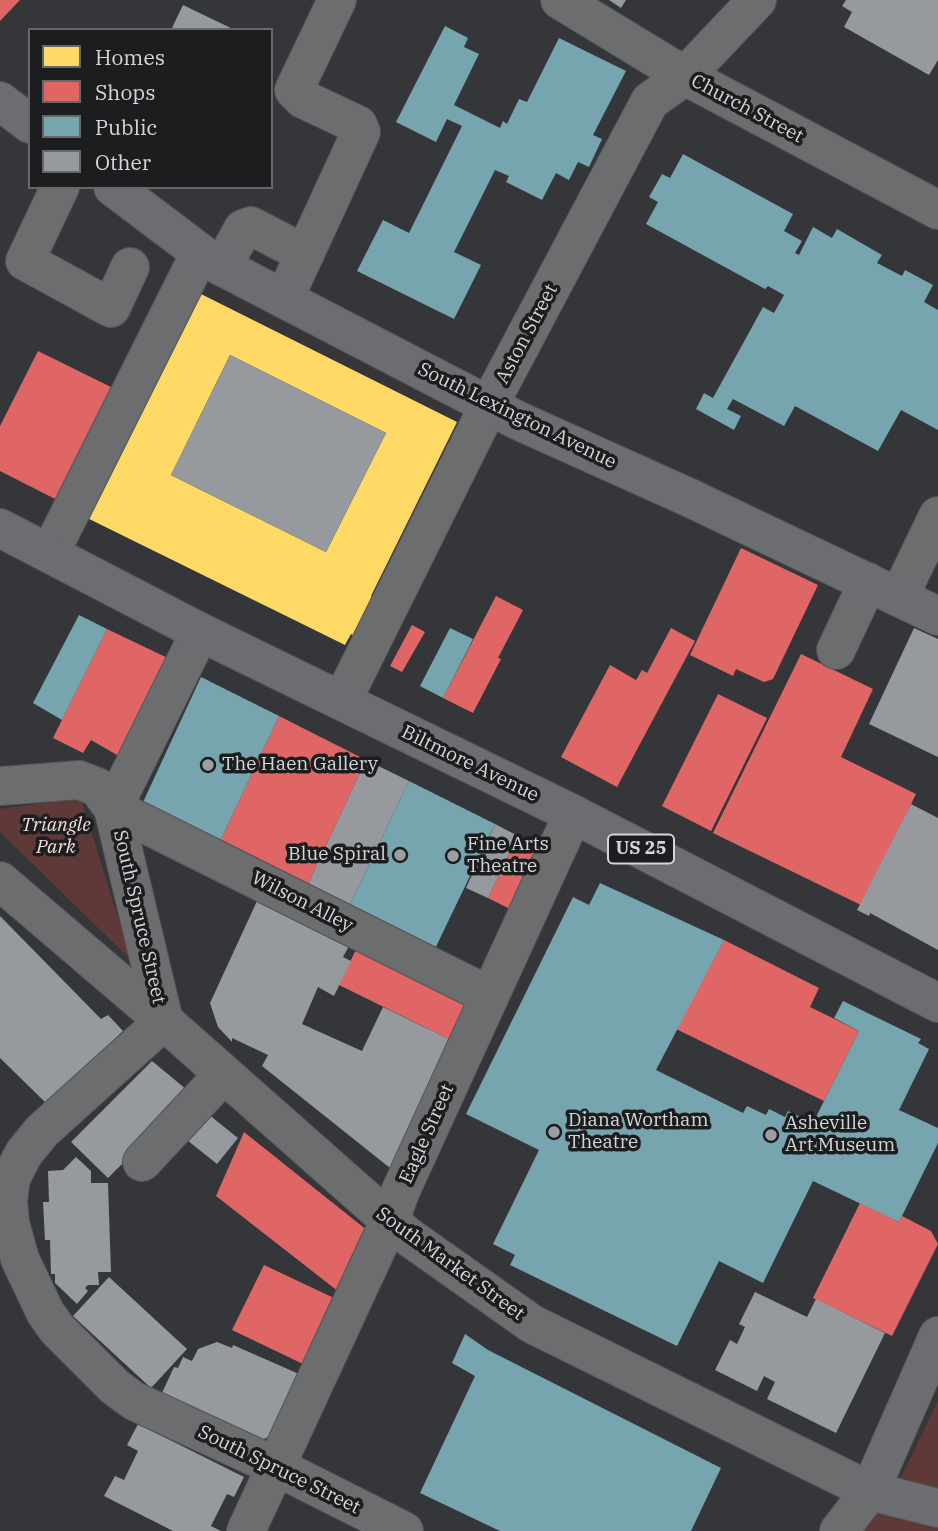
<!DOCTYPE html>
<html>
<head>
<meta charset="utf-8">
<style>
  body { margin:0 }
  #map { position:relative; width:938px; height:1531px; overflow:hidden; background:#343639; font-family:"IBM Plex Serif",serif }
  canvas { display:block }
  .legend { position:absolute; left:28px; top:28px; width:245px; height:161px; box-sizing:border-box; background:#1c1d1f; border:2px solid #666769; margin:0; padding:9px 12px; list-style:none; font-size:21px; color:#d4d6d9 }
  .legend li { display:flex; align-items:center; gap:14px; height:35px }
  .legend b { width:35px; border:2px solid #666769 }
</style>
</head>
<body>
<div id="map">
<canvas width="938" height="1531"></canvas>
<ul class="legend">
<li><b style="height:19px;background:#ffd966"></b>Homes</li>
<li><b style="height:19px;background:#e06666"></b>Shops</li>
<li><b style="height:19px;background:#76a5af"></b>Public</li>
<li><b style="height:19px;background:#96999d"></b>Other</li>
</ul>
</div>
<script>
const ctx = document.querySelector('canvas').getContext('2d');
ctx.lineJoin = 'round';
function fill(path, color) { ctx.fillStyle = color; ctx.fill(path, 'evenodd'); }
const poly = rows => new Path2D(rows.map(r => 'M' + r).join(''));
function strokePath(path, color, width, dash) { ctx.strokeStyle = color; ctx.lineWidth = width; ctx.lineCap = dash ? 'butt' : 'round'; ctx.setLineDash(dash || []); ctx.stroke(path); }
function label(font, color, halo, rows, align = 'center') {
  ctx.font = font + ' "IBM Plex Serif",serif'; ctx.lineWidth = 7; ctx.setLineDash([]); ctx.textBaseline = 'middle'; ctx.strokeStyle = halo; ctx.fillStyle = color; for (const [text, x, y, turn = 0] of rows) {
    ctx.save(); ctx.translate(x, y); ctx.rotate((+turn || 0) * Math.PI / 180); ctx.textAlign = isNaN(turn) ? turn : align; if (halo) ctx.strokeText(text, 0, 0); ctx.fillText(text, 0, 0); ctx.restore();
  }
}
fill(poly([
  [81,798,131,960,0,832,0,809],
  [938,1401,938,1531,861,1531,903,1473]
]), '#5f3938');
fill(poly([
  [189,288,457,422,371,596,377,599,357,638,351,634,345,645,75,512],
  [230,355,386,433,326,552,171,475]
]), '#ffd966');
fill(poly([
  [0,0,20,0,0,21],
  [38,351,121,392,65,504,0,471,0,426],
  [741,548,818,585,773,679,764,682,736,669,733,676,690,655],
  [496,596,523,610,498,658,501,659,473,713,443,698],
  [412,625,425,632,402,672,390,666],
  [671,628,695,641,617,787,561,757,610,665,636,680,642,670,647,673],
  [107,629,174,661,130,752,117,755,91,740,83,753,53,738],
  [801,654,873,689,841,757,916,794,861,905,713,833],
  [718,694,767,718,711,831,662,806],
  [279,716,366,760,307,886,216,850],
  [518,836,539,848,510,909,488,898],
  [724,940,819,988,810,1007,859,1031,824,1101,676,1029],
  [360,941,470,995,449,1039,339,985],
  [244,1132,368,1231,339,1292,216,1196],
  [860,1203,899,1222,902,1216,931,1231,938,1244,892,1336,813,1298],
  [264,1265,334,1298,303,1364,232,1330]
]), '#e06666');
fill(poly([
  [445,26,468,38,464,47,479,54,454,105,500,128,503,121,507,124,519,99,527,102,559,38,626,71,593,135,602,139,589,167,578,162,569,180,556,173,542,200,506,182,509,176,495,170,454,252,481,265,454,319,357,271,383,220,409,233,462,126,447,119,436,142,396,122],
  [683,154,793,214,784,231,802,241,795,253,799,255,813,227,832,238,837,229,882,255,877,263,902,276,905,270,933,285,924,302,938,310,938,430,901,410,878,451,795,406,784,426,733,399,727,409,741,416,734,430,696,409,704,393,713,398,763,307,774,313,784,295,768,286,765,289,646,224,658,202,649,197,662,174,670,178],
  [79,615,107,629,62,720,33,703],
  [450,628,473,639,443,698,420,686],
  [201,677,279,716,216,850,138,813],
  [409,781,495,824,433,953,349,907],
  [600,883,724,940,656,1070,743,1113,747,1106,766,1115,769,1109,785,1117,788,1111,813,1123,859,1031,834,1018,843,1001,921,1039,918,1043,929,1049,899,1110,938,1128,938,1143,899,1222,813,1181,763,1283,719,1261,677,1346,510,1265,515,1255,493,1244,539,1150,466,1114,573,897,589,905],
  [465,1334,488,1350,721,1468,691,1531,500,1531,420,1493,475,1376,452,1363]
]), '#76a5af');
fill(poly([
  [609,0,626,0,621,8],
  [846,0,938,0,938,60,929,75,844,27,852,12,842,6],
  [183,5,235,30,171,30],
  [230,355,386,433,326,552,171,475],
  [914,628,938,639,938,757,869,724],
  [366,760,409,781,349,907,307,886],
  [911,804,938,818,938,950,870,913,869,916,857,910],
  [495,824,518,836,488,898,466,888],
  [263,888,350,944,343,957,351,961,334,996,318,987,302,1024,362,1051,383,1007,449,1039,390,1168,262,1066,268,1055,232,1038,232,1042,218,1027,210,1003],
  [0,916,101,1019,108,1015,123,1031,47,1104,0,1058],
  [152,1061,192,1094,108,1178,71,1142],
  [208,1114,238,1138,217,1164,187,1140],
  [76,1157,91,1171,91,1183,108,1183,111,1272,98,1272,99,1285,88,1285,85,1288,88,1291,77,1304,55,1283,55,1274,51,1274,50,1240,45,1240,43,1202,49,1202,48,1171,63,1170],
  [109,1277,187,1349,151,1388,73,1316],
  [755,1292,807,1317,816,1299,885,1333,836,1433,767,1399,775,1382,764,1376,757,1391,715,1370,730,1340,737,1344,745,1327,739,1324],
  [217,1342,232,1348,233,1345,299,1374,271,1436,259,1441,161,1395,174,1367,178,1368,183,1357,192,1361,198,1349],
  [138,1424,244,1477,234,1497,227,1494,211,1526,221,1531,173,1531,104,1496,115,1476,124,1480,138,1451,127,1445]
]), '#96999d');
const minor = poly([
  [560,0,685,76,938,210],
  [60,187,25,261,111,308,130,267],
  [222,267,243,229,251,226,305,254],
  [284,299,361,132,358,125,303,99,294,90,337,0],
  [50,553,200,253],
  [899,597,938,516],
  [200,632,113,808,164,1021,42,1131,24,1153,11,1178,8,1201,10,1223,20,1259,45,1312,57,1329,115,1387,134,1401,277,1467,404,1531],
  [836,650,868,582],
  [342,701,489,405,650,101,685,76,757,0],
  [0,786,79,780,97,787,113,808,490,996],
  [0,881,164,1021,406,1235,532,1324,870,1491,839,1531],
  [142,1162,223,1075],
  [246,1531,389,1222,401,1190,573,814]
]);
const major = poly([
  [0,101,30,124],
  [113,187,211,261,519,421,690,498,938,616],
  [0,528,200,632,573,814,938,1003],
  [938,1336,870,1491,938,1508]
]);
strokePath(minor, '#525355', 40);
strokePath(major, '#525355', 40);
strokePath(minor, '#6c6d6f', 38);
strokePath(major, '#6c6d70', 38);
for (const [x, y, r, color] of [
  [208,765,7,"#9c9ea1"],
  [400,855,7,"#9c9ea1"],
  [453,856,7,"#9c9ea1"],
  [554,1132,7,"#9c9ea1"],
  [771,1135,7,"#9c9ea1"]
]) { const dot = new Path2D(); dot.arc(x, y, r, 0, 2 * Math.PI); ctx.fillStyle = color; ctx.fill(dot); strokePath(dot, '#1c1d1f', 2.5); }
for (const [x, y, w] of [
  [641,849,66]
]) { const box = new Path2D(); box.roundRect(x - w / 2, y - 14.5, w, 29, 5); ctx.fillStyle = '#1c1d1f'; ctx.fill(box); strokePath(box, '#d4d6d9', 2); }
label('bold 18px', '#d4d6d9', null, [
  ["US 25",641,849]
]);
label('19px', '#d4d6d9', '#1c1d1f', [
  ["Church Street",747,109,28],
  ["Aston Street",527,334,-62],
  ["South Lexington Avenue",517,416,26],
  ["Biltmore Avenue",470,764,26],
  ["Wilson Alley",302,902,27],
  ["South Spruce Street",139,917,77],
  ["Eagle Street",427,1134,-66],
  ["South Market Street",450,1264,36],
  ["South Spruce Street",279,1470,26]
]);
label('19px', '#d4d6d9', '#1c1d1f', [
  ["The Haen Gallery",222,765],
  ["Fine Arts",467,845],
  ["Theatre",467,867],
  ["Blue Spiral",386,855,"right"],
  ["Diana Wortham",568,1121],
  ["Theatre",568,1143],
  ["Asheville",785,1124],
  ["Art Museum",785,1146]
], 'left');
label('italic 19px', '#f4dcdb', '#1c1d1f', [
  ["Triangle",56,826],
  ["Park",56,848]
]);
</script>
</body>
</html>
